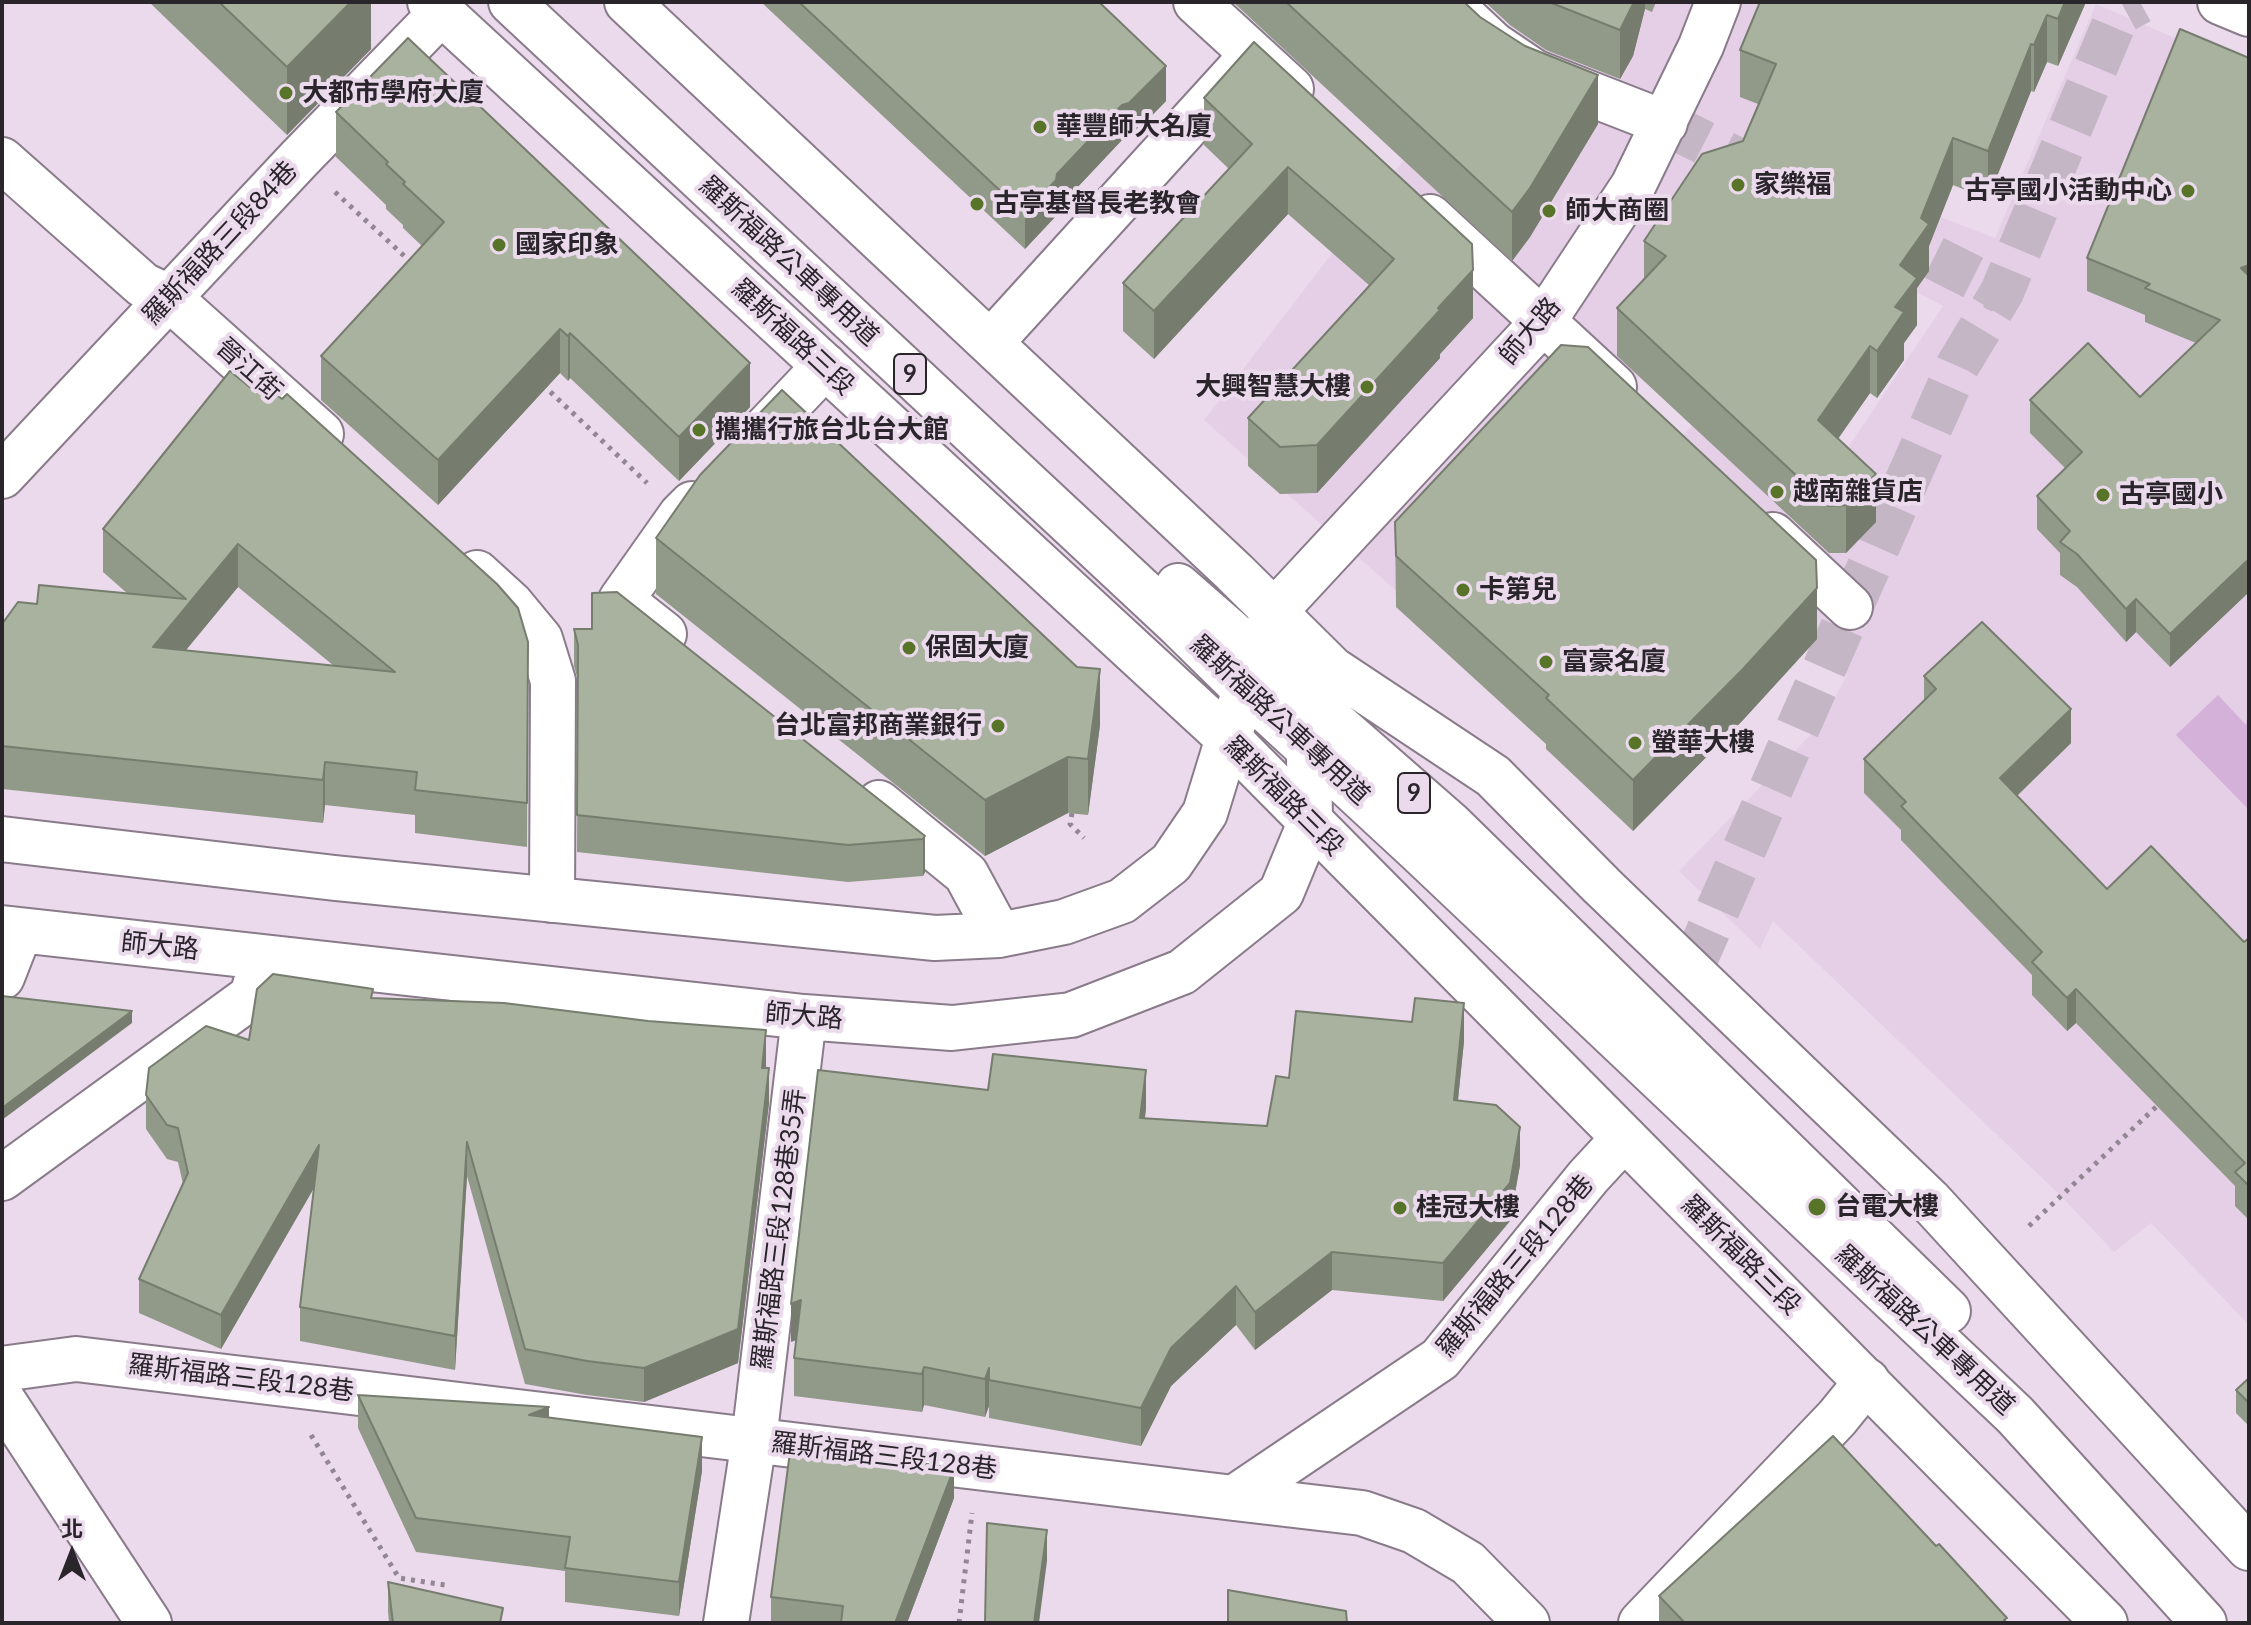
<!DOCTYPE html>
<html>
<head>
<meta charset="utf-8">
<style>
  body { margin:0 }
  #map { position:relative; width:2251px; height:1625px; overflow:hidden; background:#eadaec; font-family:Lato,"Noto Sans TC",sans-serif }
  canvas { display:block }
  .frame { position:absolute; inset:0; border:4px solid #2a242b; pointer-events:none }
  .north { position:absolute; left:32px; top:1513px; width:80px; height:80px; -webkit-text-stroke:6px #eadaec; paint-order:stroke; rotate:0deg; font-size:22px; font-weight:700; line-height:32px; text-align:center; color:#2a242b }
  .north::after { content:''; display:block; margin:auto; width:28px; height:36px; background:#2a242b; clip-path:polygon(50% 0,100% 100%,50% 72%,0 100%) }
</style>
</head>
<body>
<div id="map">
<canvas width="2251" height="1625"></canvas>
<div class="frame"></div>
<div class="north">北</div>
</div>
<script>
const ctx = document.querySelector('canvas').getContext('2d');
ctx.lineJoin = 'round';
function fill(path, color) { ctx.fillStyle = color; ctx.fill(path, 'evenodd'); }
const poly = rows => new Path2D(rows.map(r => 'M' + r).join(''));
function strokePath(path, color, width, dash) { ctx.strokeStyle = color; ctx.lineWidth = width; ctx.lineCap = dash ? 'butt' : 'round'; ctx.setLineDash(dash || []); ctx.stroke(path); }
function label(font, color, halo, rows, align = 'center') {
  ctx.font = font + ' Lato,"Noto Sans TC",sans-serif'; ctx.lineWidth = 8; ctx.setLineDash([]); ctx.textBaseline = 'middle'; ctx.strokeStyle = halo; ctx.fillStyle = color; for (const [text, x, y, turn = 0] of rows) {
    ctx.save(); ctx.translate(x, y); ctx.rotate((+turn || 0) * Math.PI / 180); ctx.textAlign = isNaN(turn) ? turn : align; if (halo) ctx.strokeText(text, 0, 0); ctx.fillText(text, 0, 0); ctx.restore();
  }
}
fill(poly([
  [1525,2,1853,2,1768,151,1995,238,2096,4,2249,70,2249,1325,2151,1223,2114,1252,2061,1196,1773,921,1760,949,1679,871,1820,725,1847,675,1631,488,1734,383,1831,473,1943,306,1740,199,1476,662,1204,420]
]), '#e5cfe7');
fill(poly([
  [2218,695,2246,725,2249,709,2249,810,2176,735]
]), '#d4b1d8');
strokePath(poly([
  [1665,123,1770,176],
  [1875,228,2002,292],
  [1691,970,1958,365,2002,292,2118,14,2140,2]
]), '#c4b6c5', 44, [44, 22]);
const minor = poly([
  [1196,2,1291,89],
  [1448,2,1494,45,1534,72,1665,123],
  [2220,2,2249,14],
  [2,160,143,285,168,297,321,434],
  [1430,217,1614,387],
  [991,342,1245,63],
  [752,443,825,366],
  [2,476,299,159,442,12],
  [1773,535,1850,607],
  [477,573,511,604,540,639,553,681,552,900],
  [664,634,621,600,681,515,692,504],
  [879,803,966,874,999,935],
  [2,839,335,878,935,938,999,935,1064,922,1122,901,1171,863,1205,813,1228,738,1274,612,1543,322,1633,186,1701,46,1718,2],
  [2,928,804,1017,952,1028,1071,1015,1182,972,1281,893,1310,823,1309,755,1300,724],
  [2,977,20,931],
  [2,1178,252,996,263,958],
  [2,1369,76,1359,1234,1498,1440,1359,1588,1177,1624,1138],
  [1234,1498,1362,1513,1414,1531,1468,1563,1527,1623],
  [726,1623,754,1440,804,1017],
  [1641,1623,1837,1418,1867,1381]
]);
const major = poly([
  [430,2,1228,738,2105,1623],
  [511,2,1181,627,1245,690,1420,852,2015,1415,2204,1623],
  [627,2,1234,572,1332,669,1493,776,1602,886,1929,1200,2249,1548],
  [1178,586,1449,823,1948,1311],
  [2,1399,149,1623]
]);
strokePath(minor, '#8a7b8b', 48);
strokePath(major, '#8a7b8b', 48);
strokePath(poly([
  [335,192,413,264],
  [543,385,647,483],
  [1072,813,1070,824,1084,838],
  [2029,1226,2157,1106],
  [311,1435,399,1578,445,1585],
  [959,1623,972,1513]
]), '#928693', 5, [4, 6]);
strokePath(minor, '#fff', 44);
strokePath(major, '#fff', 44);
fill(poly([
  [149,2,371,2,371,49,287,135],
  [761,2,1099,2,1166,101,1129,139,1122,140,1057,209,1056,216,1025,249],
  [1233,2,1464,2,1598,124,1530,237,1512,261],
  [1485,2,1656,2,1652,12,1645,9,1633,56,1620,79,1546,50,1510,25],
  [1760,2,2086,2,2058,66,2047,62,2034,92,2031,91,1988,199,1953,185,1929,246,1929,271,1917,288,1917,325,1904,343,1904,360,1877,398,1870,393,1838,439,1876,522,1846,553,1829,553,1617,356,1617,308,1644,280,1644,241,1743,141,1758,104,1740,97,1740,50],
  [2249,58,2249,592,2170,667,2136,632,2126,642,2077,587,2060,575,2060,553,2037,529,2037,496,2066,469,2030,433,2030,400,2140,397,2196,343,2145,322,2145,315,2087,291,2087,258],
  [1204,98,1473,318,1440,354,1440,358,1317,493,1280,494,1248,466,1248,418,1370,286,1288,214,1154,359,1123,331,1123,283,1229,169,1204,145],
  [336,112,750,407,679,481,570,378,568,381,560,373,438,505,321,400,321,356,422,246,403,228,403,225,386,209,386,205,336,157],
  [230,371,528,642,527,847,415,833,415,815,325,805,323,823,2,789,2,624,37,604,128,594,103,572,103,529],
  [238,587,334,666,186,650],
  [1395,522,1817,639,1743,720,1633,831,1546,749,1546,744,1396,607],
  [656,538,1100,725,1088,815,1068,813,985,856,656,594],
  [592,593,925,836,925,872,923,876,848,882,577,852,578,680,574,666,574,629,592,629],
  [1924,676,2071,743,2017,796,2107,889,2244,942,2249,938,2249,1220,2235,1206,2235,1186,2076,1023,2067,1031,2032,995,2032,975,1901,840,1901,830,1864,793,1864,759,1924,701],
  [373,998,766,1064,769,1103,738,1363,644,1402,587,1395,525,1384,467,1176,455,1370,300,1341,300,1307,314,1188,221,1349,139,1313,139,1279,183,1184,178,1162,167,1159,146,1129,146,1095,249,1040],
  [1464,1041,1458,1100,1520,1165,1510,1221,1443,1301,1332,1290,1255,1350,1236,1325,1171,1386,1141,1446,989,1418,989,1406,985,1417,924,1405,922,1412,794,1396,794,1358,796,1340,791,1342,1146,1108,1145,1118,1267,1126,1289,1078],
  [2249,1378,2249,1426,2236,1413,2236,1390],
  [358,1395,549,1418,702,1471,679,1616,565,1602,565,1571,416,1552,358,1428],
  [954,1498,907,1623,771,1623,771,1597],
  [388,1582,503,1623,389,1623,388,1611],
  [1659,1596,2007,1623,1659,1623]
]), '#919988');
fill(poly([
  [351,2,371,2,371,49,287,135,287,67],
  [1634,2,1645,2,1645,9,1633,56,1620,79,1620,30],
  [2065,2,2086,2,2058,66,2058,19],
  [2047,15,2047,62,2034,92,2034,45],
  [2031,44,2031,91,1988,199,1988,151],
  [1166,66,1166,101,1129,139,1122,140,1057,209,1056,216,1025,249,1025,214,1057,174,1122,105],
  [1598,75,1598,124,1530,237,1512,261,1512,212],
  [1953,138,1953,185,1929,246,1929,271,1917,288,1917,325,1904,343,1904,360,1877,398,1877,351,1895,307,1900,265,1921,218],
  [1288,167,1288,214,1154,359,1154,311],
  [2249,265,2249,298,2241,268],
  [1473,270,1473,318,1440,354,1440,358,1317,493,1317,445],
  [560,329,560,373,438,505,438,460],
  [570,333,570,378,568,381,568,336],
  [1870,346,1870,393,1818,467,1818,420],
  [750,363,750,407,679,481,679,437],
  [1876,474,1876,522,1846,553,1846,505],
  [238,544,238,587,153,690,153,647],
  [2249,559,2249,592,2170,667,2170,634],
  [1817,588,1817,639,1743,720,1633,831,1633,780],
  [2136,599,2136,632,2126,642,2126,609],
  [1100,669,1100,725,1088,815,1088,759],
  [2071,709,2071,743,2000,812,2000,778],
  [1068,757,1068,813,985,856,985,800],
  [325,762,325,805,323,823,323,780],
  [925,836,925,872,923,876,923,839],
  [2076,989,2076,1023,2067,1031,2067,998],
  [1464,1003,1464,1041,1454,1138,1454,1100],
  [132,1011,132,1023,2,1120,2,1108],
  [766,1030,766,1064,762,1102,762,1068],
  [769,1068,769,1103,738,1363,644,1402,644,1368],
  [1146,1070,1146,1108,1140,1156,1140,1118],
  [1520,1127,1520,1165,1510,1221,1443,1301,1443,1263],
  [467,1142,467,1176,455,1370,455,1336],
  [319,1145,319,1179,221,1349,221,1315],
  [1332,1252,1332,1290,1255,1350,1255,1312],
  [1236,1286,1236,1325,1171,1386,1141,1446,1141,1408,1171,1348],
  [801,1300,801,1338,791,1342,791,1304],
  [924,1367,924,1405,922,1412,922,1374],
  [989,1368,989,1406,985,1417,985,1379],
  [549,1407,549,1441,529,1415],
  [702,1437,702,1471,679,1616,679,1582],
  [954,1468,954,1498,907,1623,895,1623],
  [1047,1530,1047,1561,1039,1623,1034,1623]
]), '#767d6f');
const building = poly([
  [219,2,351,2,287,67,219,2],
  [799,2,1099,2,1166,66,1129,103,1122,105,1057,174,1056,180,1025,214,799,2],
  [1286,2,1464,2,1480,17,1525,46,1598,75,1530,188,1512,212,1286,2],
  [1549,2,1634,2,1620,30,1549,2],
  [1760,2,2065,2,2058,19,2047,15,2034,45,2031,44,1988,151,1953,138,1921,218,1929,224,1900,265,1917,278,1895,307,1904,312,1877,351,1870,346,1818,420,1876,474,1846,505,1829,506,1617,308,1666,256,1644,241,1702,154,1743,141,1776,64,1740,50,1760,2],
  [2180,29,2249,58,2249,265,2241,268,2249,276,2249,559,2170,634,2136,599,2126,609,2077,554,2060,542,2070,531,2037,496,2082,452,2030,400,2088,343,2140,397,2220,320,2145,288,2150,284,2087,258,2180,29],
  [408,38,750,363,679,437,570,333,568,336,560,329,438,460,321,356,444,222,403,184,405,182,386,164,388,162,336,112,408,38],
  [1254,42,1472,244,1473,270,1438,308,1440,310,1317,445,1280,447,1248,418,1394,259,1288,167,1154,311,1123,283,1252,144,1204,98,1254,42],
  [1561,345,1588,347,1816,560,1817,588,1743,669,1633,780,1546,698,1549,695,1396,556,1395,522,1561,345],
  [230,371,257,393,265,385,282,399,287,394,497,584,518,608,528,642,527,803,415,790,417,772,325,762,323,780,2,746,2,624,18,602,37,604,39,585,186,599,103,529,230,371],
  [238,544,395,672,153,647,238,544],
  [782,390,1077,667,1100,669,1088,759,1068,757,985,800,656,538,700,475,782,390],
  [617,592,925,836,923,839,848,845,577,815,578,645,574,629,592,629,592,593,617,592],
  [1982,622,2071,709,2000,778,2107,889,2151,846,2244,942,2249,938,2249,1186,2235,1172,2245,1163,2076,989,2067,998,2032,962,2042,952,1901,806,1906,802,1864,759,1936,689,1924,676,1982,622],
  [273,974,373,989,371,998,504,1003,648,1021,766,1030,762,1068,769,1068,738,1329,644,1368,587,1361,525,1349,467,1142,455,1336,300,1307,319,1145,221,1315,139,1279,188,1173,178,1128,167,1125,146,1095,149,1068,206,1026,249,1040,257,989,273,974],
  [2,996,132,1011,2,1108,2,996],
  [1415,998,1464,1003,1454,1100,1496,1105,1520,1127,1510,1183,1443,1263,1332,1252,1255,1312,1236,1286,1171,1348,1141,1408,989,1380,989,1368,985,1379,924,1367,922,1374,794,1358,801,1300,791,1304,818,1070,988,1090,993,1054,1146,1070,1140,1118,1267,1126,1276,1076,1289,1078,1296,1011,1412,1022,1415,998],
  [2249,1378,2249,1403,2236,1390,2249,1378],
  [358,1395,549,1407,529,1415,702,1437,679,1582,565,1568,570,1537,416,1518,358,1395],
  [1833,1436,1936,1546,1939,1544,2007,1618,2004,1620,2007,1623,1685,1623,1659,1596,1833,1436],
  [791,1444,954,1468,895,1623,841,1623,843,1606,771,1597,791,1444],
  [987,1523,1047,1530,1034,1623,985,1623,987,1523],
  [388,1582,503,1608,500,1623,393,1623,388,1582],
  [1228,1590,1346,1611,1347,1623,1228,1623,1228,1590]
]);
fill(building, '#a9b29e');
strokePath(building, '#767d6f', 2);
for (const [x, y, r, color] of [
  [286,93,8,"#587428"],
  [1040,127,8,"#587428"],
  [1738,185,8,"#587428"],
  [2188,191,8,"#587428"],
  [977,204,8,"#587428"],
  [1549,211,8,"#587428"],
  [499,245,8,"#587428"],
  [1367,387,8,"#587428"],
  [699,430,8,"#587428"],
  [1777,492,8,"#587428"],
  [2103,495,8,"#587428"],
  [1463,590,8,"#587428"],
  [909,648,8,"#587428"],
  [1546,662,8,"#587428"],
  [998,726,8,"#587428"],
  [1635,743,8,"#587428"],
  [1817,1207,10,"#587428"],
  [1400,1208,8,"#587428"]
]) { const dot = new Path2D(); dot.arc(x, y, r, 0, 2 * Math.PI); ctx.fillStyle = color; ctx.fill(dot); strokePath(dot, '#eadaec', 3); }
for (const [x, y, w] of [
  [910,374,32],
  [1414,793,32]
]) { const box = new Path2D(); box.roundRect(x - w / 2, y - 20, w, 40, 6); ctx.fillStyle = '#eadaec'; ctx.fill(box); strokePath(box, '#2a242b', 2); }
label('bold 24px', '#2a242b', null, [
  ["9",910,374],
  ["9",1414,793]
]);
label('bold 26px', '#2a242b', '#eadaec', [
  ["大都市學府大廈",302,93],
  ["華豐師大名廈",1056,127],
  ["家樂福",1754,185],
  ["古亭國小活動中心",2172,191,"right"],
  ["古亭基督長老教會",993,204],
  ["師大商圈",1565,211],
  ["國家印象",515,245],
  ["大興智慧大樓",1351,387,"right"],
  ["攜攜行旅台北台大館",715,430],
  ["越南雜貨店",1793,492],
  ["古亭國小",2119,495],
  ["卡第兒",1479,590],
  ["保固大廈",925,648],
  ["富豪名廈",1562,662],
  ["台北富邦商業銀行",982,726,"right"],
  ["螢華大樓",1651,743],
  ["台電大樓",1835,1207],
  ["桂冠大樓",1416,1208]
], 'left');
label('26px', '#2a242b', '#eadaec', [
  ["羅斯福路三段84巷",220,243,-47],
  ["羅斯福路公車專用道",789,261,43],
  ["師大路",1530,331,-50],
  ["羅斯福路三段",793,337,43],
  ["晉江街",249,369,42],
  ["羅斯福路公車專用道",1280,720,43],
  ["羅斯福路三段",1284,796,45],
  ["師大路",160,946,6],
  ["師大路",804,1016,5],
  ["羅斯福路三段128巷35弄",779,1229,-83],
  ["羅斯福路三段",1741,1255,45],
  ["羅斯福路三段128巷",1515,1266,-50],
  ["羅斯福路公車專用道",1925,1330,43],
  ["羅斯福路三段128巷",241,1378,7],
  ["羅斯福路三段128巷",884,1456,7]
]);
</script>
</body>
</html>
